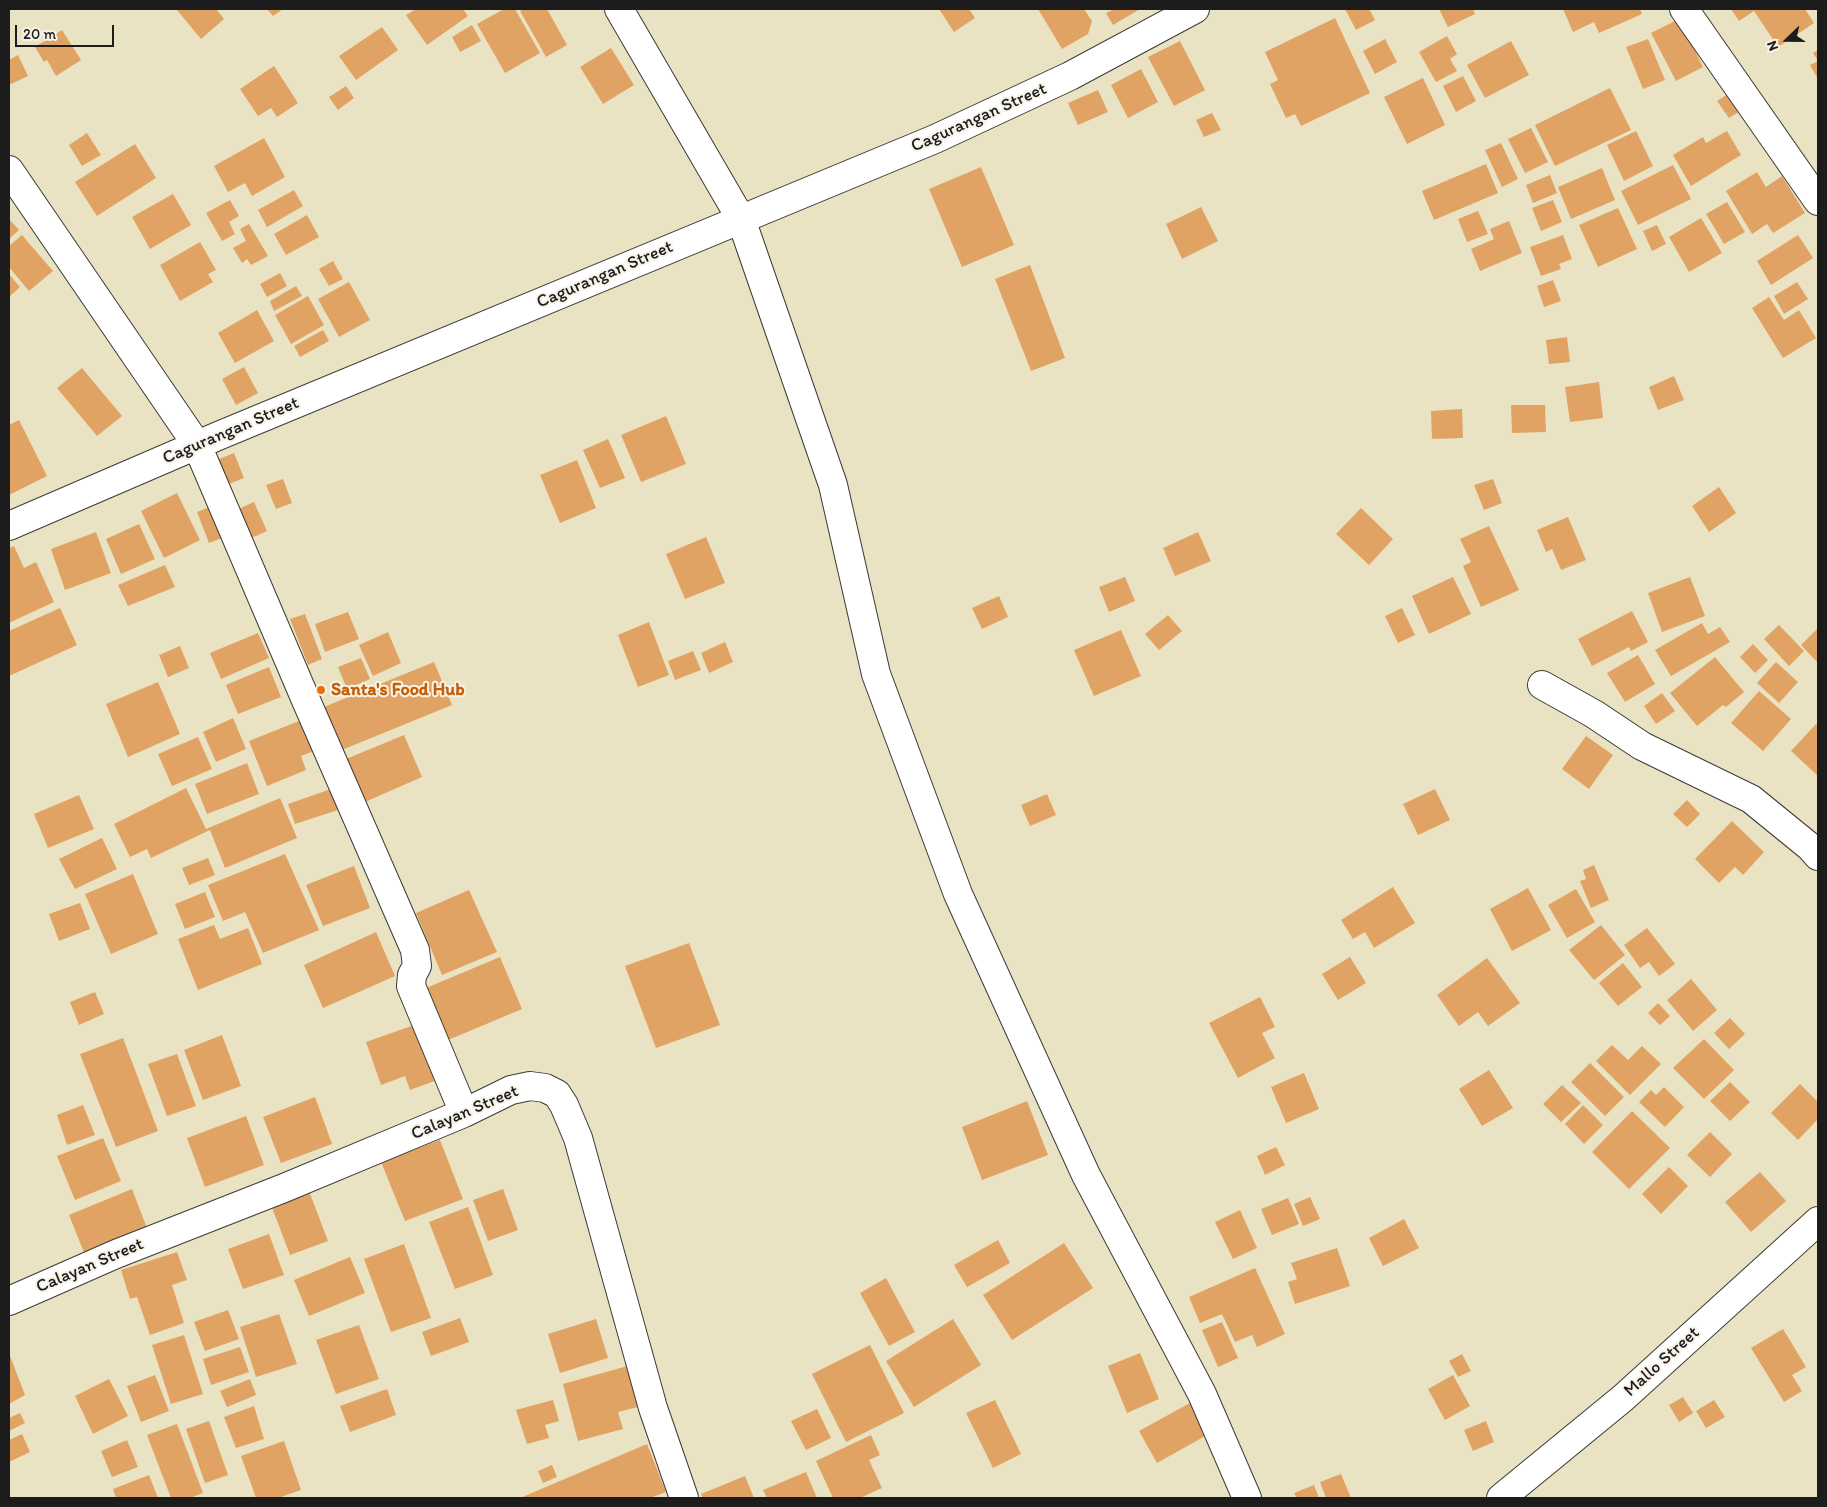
<!DOCTYPE html>
<html>
<head>
<meta charset="utf-8">
<style>
  body { margin:0 }
  #map { position:relative; width:1827px; height:1507px; overflow:hidden; background:#e9e3c3; font-family:Itim,sans-serif }
  canvas { display:block }
  .frame { position:absolute; inset:0; border:10px solid #1c1c1c; pointer-events:none }
  .north { position:absolute; left:1762px; top:15px; width:50px; height:50px; -webkit-text-stroke:4px #f7f3e8; paint-order:stroke; rotate:248deg; font-size:14px; font-weight:700; line-height:20px; text-align:center; color:#1c1c1c }
  .north::after { content:''; display:block; margin:auto; width:18px; height:22px; background:#1c1c1c; clip-path:polygon(50% 0,100% 100%,50% 72%,0 100%) }
  .scale { position:absolute; left:15px; top:25px; width:99px; height:22px; box-sizing:border-box; border:2px solid #1c1c1c; border-top:0; padding-left:6px; font-size:15px; line-height:18px; white-space:nowrap; color:#1c1c1c; -webkit-text-stroke:4px #f7f3e8; paint-order:stroke }
</style>
</head>
<body>
<div id="map">
<canvas width="1827" height="1507"></canvas>
<div class="frame"></div>
<div class="north">N</div>
<div class="scale">20 m</div>
</div>
<script>
const ctx = document.querySelector('canvas').getContext('2d');
ctx.lineJoin = 'round';
function fill(path, color) { ctx.fillStyle = color; ctx.fill(path, 'evenodd'); }
const poly = rows => new Path2D(rows.map(r => 'M' + r).join(''));
function strokePath(path, color, width, dash) { ctx.strokeStyle = color; ctx.lineWidth = width; ctx.lineCap = dash ? 'butt' : 'round'; ctx.setLineDash(dash || []); ctx.stroke(path); }
function label(font, color, halo, rows, align = 'center') {
  ctx.font = font + ' Itim,sans-serif'; ctx.lineWidth = 4; ctx.setLineDash([]); ctx.textBaseline = 'middle'; ctx.strokeStyle = halo; ctx.fillStyle = color; for (const [text, x, y, turn = 0] of rows) {
    ctx.save(); ctx.translate(x, y); ctx.rotate((+turn || 0) * Math.PI / 180); ctx.textAlign = isNaN(turn) ? turn : align; if (halo) ctx.strokeText(text, 0, 0); ctx.fillText(text, 0, 0); ctx.restore();
  }
}
fill(poly([
  [178,9,216,9,224,19,201,39,177,10],
  [267,9,283,9,273,16],
  [416,9,463,9,468,16,427,45,406,15],
  [504,9,515,9,540,53,505,73,477,24],
  [524,9,547,9,567,45,546,57,520,11],
  [939,9,969,9,975,18,954,32],
  [1038,9,1084,9,1092,21,1088,34,1062,49],
  [1114,9,1140,9,1113,25,1106,13],
  [1345,9,1369,9,1375,20,1356,30],
  [1439,9,1473,9,1475,14,1448,27],
  [1563,9,1640,9,1642,14,1599,33,1594,22,1573,32],
  [1731,9,1805,9,1814,23,1778,47,1754,11,1739,21],
  [1335,18,1370,93,1301,126,1295,114,1286,118,1270,84,1278,80,1265,52],
  [1679,19,1703,67,1676,81,1651,33],
  [472,25,481,41,460,52,452,37],
  [382,27,398,50,356,80,339,56],
  [62,30,81,60,56,76,47,60,44,62,35,47],
  [1447,36,1457,54,1450,59,1457,71,1436,82,1419,52],
  [1385,39,1397,62,1375,74,1363,51],
  [1648,39,1665,80,1643,89,1626,47],
  [1180,41,1205,90,1174,106,1148,57],
  [1511,41,1529,75,1485,98,1467,65],
  [611,48,634,85,603,104,580,67],
  [1818,50,1818,79,1810,65,1818,61,1813,53],
  [18,55,28,76,9,85,9,60],
  [274,66,298,103,277,117,271,108,258,116,240,89],
  [1141,69,1158,102,1128,118,1111,85],
  [1463,76,1476,101,1456,112,1443,86],
  [1423,78,1445,125,1407,144,1384,97],
  [346,86,354,98,338,110,329,97],
  [1610,88,1631,130,1555,166,1535,125],
  [1098,90,1108,112,1078,125,1068,103],
  [1734,90,1745,108,1729,118,1717,101],
  [1212,113,1221,130,1204,137,1196,120],
  [1531,128,1548,162,1525,173,1508,139],
  [1636,131,1653,166,1624,181,1607,145],
  [1727,131,1741,155,1691,186,1673,155,1703,137,1706,143],
  [87,133,101,155,82,166,69,145],
  [264,138,285,177,252,196,245,183,228,192,214,166],
  [1501,143,1518,179,1502,187,1485,150],
  [135,144,156,178,97,216,75,182],
  [1486,164,1498,193,1434,220,1422,191],
  [1673,165,1691,199,1638,225,1621,191],
  [981,167,1014,245,962,267,929,189],
  [1602,168,1615,200,1571,219,1558,187],
  [1757,172,1766,187,1782,176,1805,213,1773,233,1767,224,1752,234,1726,191],
  [1550,175,1557,193,1533,203,1526,185],
  [294,190,303,206,267,227,258,210],
  [173,194,191,225,150,249,132,217],
  [230,200,239,216,229,222,235,234,222,241,206,213],
  [1553,200,1562,222,1541,231,1532,208],
  [1727,202,1745,232,1724,244,1706,214],
  [1201,207,1218,241,1182,259,1166,224],
  [1618,208,1637,249,1598,267,1579,225],
  [1478,211,1488,234,1467,242,1458,219],
  [307,215,319,237,286,255,274,234],
  [1701,218,1722,253,1689,272,1669,237],
  [9,219,19,230,9,239],
  [1509,221,1522,253,1480,271,1471,249,1494,239,1490,229],
  [249,224,268,256,251,265,247,259,242,263,233,248,246,241,240,229],
  [1657,225,1666,244,1652,251,1643,231],
  [22,235,53,271,29,291,9,267,9,246],
  [1563,235,1572,259,1559,264,1561,269,1541,276,1530,247],
  [1798,235,1813,258,1771,285,1757,261],
  [200,242,216,270,208,274,213,282,180,301,160,265],
  [333,261,343,279,329,286,319,269],
  [1030,265,1065,358,1031,371,995,279],
  [280,273,287,286,267,297,260,284],
  [9,274,20,287,9,297],
  [1553,280,1561,301,1544,307,1537,286],
  [349,282,370,320,339,337,318,299],
  [1797,282,1808,299,1784,314,1774,296],
  [296,286,302,296,274,311,270,301],
  [308,296,324,325,291,344,275,315],
  [1769,297,1784,320,1799,310,1816,338,1783,358,1752,308],
  [257,310,274,341,235,363,218,333],
  [323,330,329,341,300,357,294,346],
  [1567,337,1570,362,1549,364,1546,340],
  [244,367,258,393,236,405,222,379],
  [82,368,122,416,97,436,57,388],
  [1674,376,1684,400,1658,410,1649,387],
  [1599,382,1603,418,1570,422,1565,387],
  [1511,405,1545,405,1546,432,1512,433],
  [1462,409,1463,438,1432,439,1431,411],
  [666,416,686,464,641,482,621,435],
  [19,420,47,476,9,495,9,425],
  [608,439,625,478,600,488,583,450],
  [234,453,244,478,224,486,214,461],
  [577,460,596,508,560,523,540,475],
  [283,479,292,503,276,509,266,485],
  [1493,479,1502,503,1484,510,1474,485],
  [1719,487,1736,513,1709,532,1692,506],
  [177,493,200,540,164,558,141,511],
  [254,502,267,531,247,540,234,511],
  [217,504,230,535,209,543,197,512],
  [1361,508,1393,539,1369,565,1336,534],
  [1568,517,1586,560,1561,570,1552,549,1546,552,1537,530],
  [139,524,155,559,121,574,106,539],
  [1489,526,1519,590,1481,607,1463,566,1471,562,1460,539],
  [96,532,111,573,65,590,51,549],
  [1198,532,1211,561,1175,576,1163,548],
  [706,537,725,583,685,599,666,554],
  [14,546,24,568,36,562,54,602,9,623,9,548],
  [165,565,175,587,128,606,118,585],
  [1125,577,1135,601,1109,612,1099,587],
  [1453,577,1471,614,1429,634,1412,596],
  [1690,577,1705,616,1662,632,1648,593],
  [999,596,1008,617,982,629,972,608],
  [60,608,77,645,9,676,9,631],
  [1402,608,1415,635,1398,643,1385,616],
  [1632,611,1648,642,1631,651,1629,647,1592,666,1578,639],
  [348,612,359,639,325,652,315,624],
  [305,614,322,659,308,665,290,619],
  [1168,615,1182,631,1159,650,1145,634],
  [649,622,669,675,638,687,618,635],
  [1702,623,1708,634,1720,627,1730,642,1671,676,1655,650],
  [1779,625,1804,651,1789,666,1764,639],
  [1817,629,1818,630,1818,663,1801,645],
  [1121,630,1141,676,1094,696,1074,650],
  [388,632,401,663,373,676,359,645],
  [258,633,269,658,221,679,210,653],
  [725,642,733,662,709,673,701,653],
  [1753,644,1768,660,1755,673,1740,657],
  [180,646,189,668,168,677,159,655],
  [693,651,701,670,675,680,668,661],
  [1638,655,1655,684,1625,702,1607,673],
  [1715,657,1744,692,1726,707,1723,705,1697,726,1670,693],
  [361,658,370,679,347,689,338,667],
  [434,662,452,705,337,752,319,709],
  [1776,662,1798,682,1779,703,1757,683],
  [269,667,281,697,238,714,226,685],
  [158,682,180,734,128,757,106,704],
  [1759,691,1791,719,1763,751,1731,723],
  [1662,693,1675,711,1656,724,1644,706],
  [233,718,246,749,216,762,203,732],
  [304,719,317,750,301,756,306,770,267,786,249,741],
  [1816,724,1818,726,1818,776,1791,751],
  [404,735,422,777,365,802,346,759],
  [1586,736,1613,755,1589,789,1562,769],
  [198,737,212,769,172,786,158,754],
  [247,763,259,794,207,814,195,784],
  [186,788,206,829,280,798,297,838,225,868,210,830,151,858,147,849,130,857,114,824],
  [331,789,338,810,295,824,288,804],
  [1435,789,1450,820,1418,835,1403,804],
  [1047,794,1056,815,1030,826,1021,805],
  [79,795,94,829,48,848,34,814],
  [1687,800,1700,814,1687,827,1673,814],
  [1732,821,1764,852,1743,875,1735,867,1719,883,1695,859],
  [102,838,117,869,75,889,59,859],
  [285,854,319,930,263,953,245,912,223,921,208,885],
  [208,858,215,875,189,885,182,868],
  [1594,865,1609,900,1591,908,1580,881,1586,879,1583,870],
  [354,866,370,908,323,926,306,885],
  [133,874,158,934,111,954,85,894],
  [1393,887,1415,923,1374,948,1365,932,1353,939,1341,920],
  [1528,888,1551,930,1512,951,1490,909],
  [1576,889,1595,922,1567,938,1548,905],
  [469,890,497,952,442,975,416,913],
  [205,892,215,917,185,929,175,904],
  [80,903,90,929,59,941,49,914],
  [214,925,220,939,248,928,262,964,198,990,178,939],
  [1601,925,1625,955,1594,980,1569,950],
  [1647,928,1675,964,1659,976,1649,962,1640,968,1624,945],
  [376,932,395,976,323,1008,304,965],
  [689,943,720,1025,656,1048,625,966],
  [500,957,522,1009,441,1043,419,991],
  [1350,957,1366,983,1338,1000,1322,974],
  [1487,958,1520,1003,1488,1026,1478,1012,1459,1026,1437,995],
  [1623,963,1642,987,1618,1006,1599,983],
  [1691,979,1717,1010,1693,1031,1667,1000],
  [95,992,104,1014,79,1025,70,1002],
  [1260,997,1275,1027,1262,1033,1275,1058,1238,1078,1209,1023],
  [1658,1003,1670,1016,1660,1025,1648,1013],
  [1730,1018,1745,1034,1729,1049,1714,1033],
  [420,1023,440,1079,410,1090,405,1076,381,1085,366,1042],
  [222,1035,241,1086,203,1100,184,1050],
  [123,1038,158,1131,116,1147,80,1054],
  [1704,1039,1734,1070,1704,1099,1673,1068],
  [1612,1045,1628,1060,1642,1046,1661,1064,1630,1095,1596,1061],
  [177,1054,196,1106,167,1116,148,1064],
  [1590,1063,1624,1097,1605,1116,1571,1082],
  [1489,1070,1513,1108,1482,1126,1459,1089],
  [1304,1073,1319,1109,1286,1123,1271,1087],
  [1730,1082,1750,1102,1730,1121,1710,1101],
  [1800,1084,1818,1102,1818,1119,1798,1140,1771,1113],
  [1562,1085,1581,1103,1561,1122,1543,1104],
  [1664,1087,1684,1107,1665,1127,1639,1102,1651,1090,1656,1095],
  [315,1097,332,1144,281,1163,263,1117],
  [1027,1101,1048,1155,982,1180,962,1127],
  [83,1105,95,1135,67,1145,57,1115],
  [1583,1105,1603,1125,1584,1144,1565,1124],
  [1632,1111,1670,1148,1629,1189,1592,1152],
  [246,1116,264,1165,205,1187,187,1138],
  [1710,1132,1732,1154,1710,1177,1687,1155],
  [103,1138,121,1181,75,1200,57,1156],
  [440,1140,463,1199,405,1221,381,1162],
  [1276,1147,1285,1165,1265,1175,1257,1156],
  [1669,1167,1688,1186,1661,1214,1642,1194],
  [1760,1172,1786,1201,1751,1232,1725,1202],
  [132,1189,148,1231,85,1255,69,1215],
  [503,1189,518,1230,488,1241,473,1200],
  [309,1191,328,1241,290,1255,271,1205],
  [1310,1197,1320,1219,1303,1226,1294,1204],
  [1288,1198,1299,1224,1272,1235,1261,1209],
  [468,1207,493,1275,455,1289,429,1222],
  [1240,1210,1257,1248,1233,1259,1215,1222],
  [1404,1219,1419,1248,1383,1266,1369,1238],
  [269,1234,284,1275,243,1289,228,1249],
  [998,1240,1010,1263,967,1287,954,1265],
  [1064,1243,1093,1288,1012,1340,983,1295],
  [404,1244,431,1318,391,1332,364,1259],
  [1337,1248,1350,1286,1295,1304,1288,1282,1297,1279,1291,1263],
  [177,1252,187,1280,172,1285,184,1323,150,1335,137,1297,130,1299,121,1270],
  [350,1257,365,1293,309,1316,294,1280],
  [1255,1268,1285,1334,1257,1347,1252,1335,1235,1342,1222,1314,1200,1323,1189,1297],
  [886,1278,915,1332,889,1346,860,1293],
  [228,1310,239,1339,205,1351,194,1322],
  [279,1314,297,1364,256,1377,240,1327],
  [460,1318,469,1342,431,1356,422,1332],
  [596,1319,608,1358,560,1373,548,1334],
  [953,1319,981,1365,914,1407,886,1361],
  [1222,1322,1238,1358,1218,1367,1202,1330],
  [359,1325,379,1379,336,1394,316,1340],
  [1783,1329,1806,1367,1792,1375,1802,1391,1784,1402,1751,1348],
  [184,1335,203,1394,171,1404,152,1345],
  [870,1345,904,1413,846,1442,812,1374],
  [240,1347,249,1372,211,1385,203,1359],
  [9,1353,25,1395,9,1404],
  [1140,1353,1159,1399,1127,1413,1108,1366],
  [1462,1354,1471,1371,1458,1377,1449,1361],
  [631,1365,642,1406,618,1412,623,1429,578,1441,563,1384],
  [155,1375,169,1411,141,1422,127,1386],
  [1453,1375,1470,1406,1445,1420,1428,1389],
  [109,1379,128,1416,93,1434,75,1396],
  [250,1379,256,1395,227,1407,220,1391],
  [387,1389,396,1415,350,1432,340,1406],
  [1683,1397,1693,1413,1679,1422,1669,1405],
  [553,1400,559,1421,545,1425,549,1438,527,1444,516,1410],
  [995,1400,1021,1454,993,1468,966,1413],
  [1714,1400,1725,1417,1706,1428,1696,1411],
  [1190,1403,1207,1435,1157,1463,1139,1431],
  [254,1406,264,1439,236,1448,224,1417],
  [817,1409,831,1438,806,1450,791,1421],
  [20,1413,25,1423,9,1431,9,1418],
  [209,1421,228,1475,205,1483,186,1429],
  [1486,1421,1494,1442,1473,1451,1464,1430],
  [177,1424,203,1493,190,1498,171,1498,147,1435],
  [22,1434,30,1452,9,1462,9,1440],
  [871,1435,880,1455,869,1460,882,1488,860,1498,833,1498,816,1461],
  [127,1440,138,1467,112,1477,101,1451],
  [284,1441,301,1490,278,1498,256,1498,241,1456],
  [647,1444,666,1492,650,1498,520,1498],
  [552,1465,557,1477,543,1483,538,1471],
  [806,1472,817,1498,767,1498,763,1490],
  [1341,1474,1351,1498,1326,1498,1320,1482],
  [149,1475,158,1498,116,1498,113,1489],
  [745,1476,754,1498,703,1498,701,1494],
  [1314,1485,1319,1498,1297,1498,1294,1493]
]), '#e1a363');
const street = poly([
  [619,9,741,219,833,485,876,674,958,894,1086,1175,1202,1394,1247,1498],
  [1684,9,1818,201],
  [9,170,197,445,305,698,415,950,417,966,412,975,411,986,464,1113],
  [9,526,218,436,935,139,1070,76,1195,9],
  [1542,685,1594,714,1642,746,1751,799,1810,847,1818,856],
  [9,1301,116,1254,284,1188,464,1113,511,1090,530,1086,545,1088,557,1094,564,1105,578,1138,653,1408,684,1498],
  [1501,1498,1623,1398,1818,1221]
]);
strokePath(street, '#3b3a35', 30);
strokePath(street, '#fff', 28);
for (const [x, y, r, color] of [
  [321,690,5,"#e8710a"]
]) { const dot = new Path2D(); dot.arc(x, y, r, 0, 2 * Math.PI); ctx.fillStyle = color; ctx.fill(dot); strokePath(dot, '#f7f3e8', 2); }
label('18px', '#1c1c1c', '#f7f3e8', [
  ["Cagurangan Street",979,118,-24],
  ["Cagurangan Street",605,275,-23],
  ["Cagurangan Street",231,431,-23],
  ["Calayan Street",465,1113,-23],
  ["Calayan Street",90,1266,-23],
  ["Mallo Street",1662,1362,-42]
]);
label('bold 18px', '#c56008', '#f7f3e8', [
  ["Santa's Food Hub",331,690]
], 'left');
</script>
</body>
</html>
